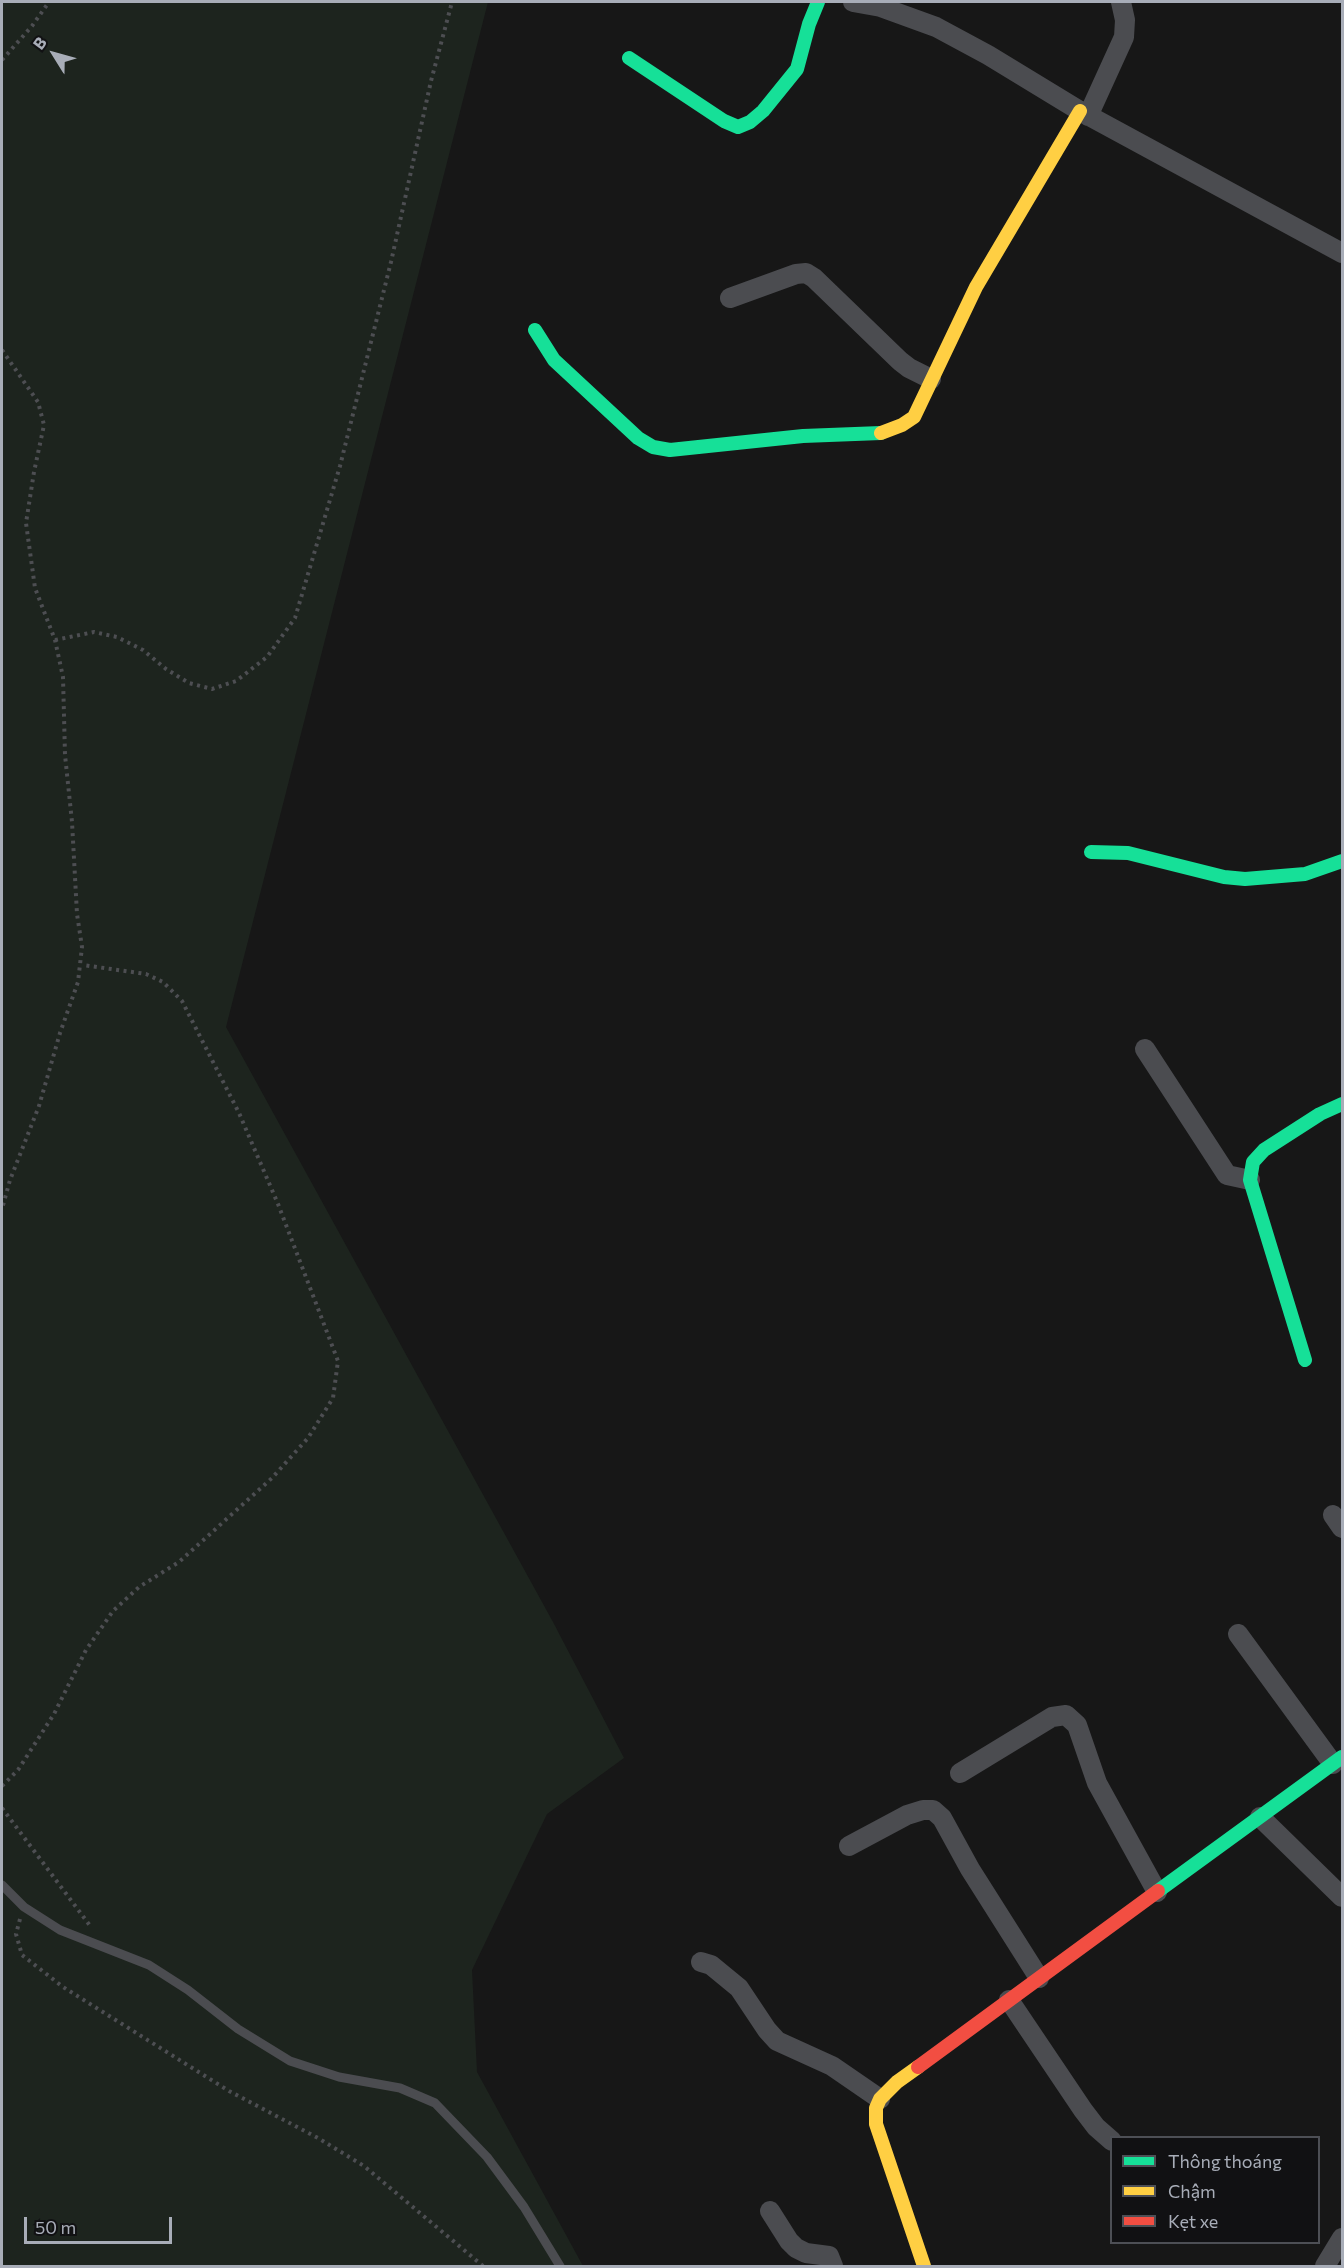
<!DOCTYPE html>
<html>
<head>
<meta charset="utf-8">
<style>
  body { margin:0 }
  #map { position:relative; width:1344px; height:2268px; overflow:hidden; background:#171717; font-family:Commissioner,sans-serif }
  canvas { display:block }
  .frame { position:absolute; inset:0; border:3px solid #a8adb8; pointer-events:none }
  .legend { position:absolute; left:1110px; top:2136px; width:210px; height:108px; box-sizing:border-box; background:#111113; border:2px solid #4d4f55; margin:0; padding:8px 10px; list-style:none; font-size:18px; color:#a8adb8 }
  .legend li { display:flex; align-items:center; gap:12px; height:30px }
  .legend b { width:30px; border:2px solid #4d4f55 }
  .north { position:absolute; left:24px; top:24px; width:60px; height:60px; -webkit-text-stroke:4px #111113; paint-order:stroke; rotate:307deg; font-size:16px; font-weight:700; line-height:24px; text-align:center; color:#a8adb8 }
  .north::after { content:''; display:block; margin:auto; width:21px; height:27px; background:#a8adb8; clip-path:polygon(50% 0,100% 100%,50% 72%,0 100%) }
  .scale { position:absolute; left:24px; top:2217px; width:148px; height:27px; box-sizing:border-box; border:3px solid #a8adb8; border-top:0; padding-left:8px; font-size:18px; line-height:21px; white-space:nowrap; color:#a8adb8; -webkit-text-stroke:4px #111113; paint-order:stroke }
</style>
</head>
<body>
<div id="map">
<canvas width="1344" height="2268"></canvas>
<div class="frame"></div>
<ul class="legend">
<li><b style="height:8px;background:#16e098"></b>Thông thoáng</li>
<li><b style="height:8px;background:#ffcf43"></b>Chậm</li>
<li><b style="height:8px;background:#f24e42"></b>Kẹt xe</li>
</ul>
<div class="north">B</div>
<div class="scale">50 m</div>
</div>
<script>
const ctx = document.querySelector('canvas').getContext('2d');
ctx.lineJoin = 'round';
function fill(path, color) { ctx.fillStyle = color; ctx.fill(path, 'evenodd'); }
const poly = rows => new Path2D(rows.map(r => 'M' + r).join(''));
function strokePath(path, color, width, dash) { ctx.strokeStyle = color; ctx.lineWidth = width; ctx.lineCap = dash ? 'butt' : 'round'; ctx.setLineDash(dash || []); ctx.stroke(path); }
fill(poly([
  [2,2,488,2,226,1027,553,1622,624,1758,547,1814,472,1970,477,2072,583,2266,2,2266]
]), '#1d241e');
strokePath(poly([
  [2,60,32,26,49,2],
  [2,350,38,402,44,425,34,472,26,523,35,588,55,640,63,677,65,755,72,822,77,914,82,947,78,982,60,1033,39,1106,10,1180,2,1209],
  [55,640,94,632,117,637,143,650,166,669,189,683,212,689,236,681,267,657,295,618,340,466,391,262,431,81,452,2],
  [2,1786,18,1770,54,1714,86,1650,113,1611,139,1587,179,1562,272,1478,308,1438,333,1398,338,1361,278,1204,239,1113,182,1001,163,982,146,974,83,965],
  [2,1808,91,1927],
  [20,1919,16,1934,22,1955,63,1987,229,2091,318,2138,364,2166,483,2266]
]), '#4d4e52', 4, [3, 4.5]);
strokePath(poly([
  [2,1885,24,1907,60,1930,149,1965,188,1990,238,2029,290,2061,339,2077,400,2088,435,2103,487,2157,524,2207,560,2266]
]), '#4b4c50', 9);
strokePath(poly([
  [853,2,881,7,936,27,988,55,1080,111,1342,253],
  [1088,116,1124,37,1125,20,1121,2],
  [730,298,796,274,806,273,814,278,900,361,909,368,931,379],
  [1145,1049,1227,1175,1250,1180],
  [1333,1515,1342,1528],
  [1238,1634,1333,1764],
  [960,1773,1052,1717,1066,1715,1077,1725,1097,1783,1157,1892],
  [1260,1817,1342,1897],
  [849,1846,907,1815,923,1810,933,1810,942,1818,970,1869,1039,1978],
  [701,1962,711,1965,739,1988,767,2030,777,2041,832,2066,880,2099],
  [1009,2000,1083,2110,1096,2127,1112,2141],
  [770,2211,789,2241,796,2248,806,2253,829,2256,833,2266],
  [1325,2266,1342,2238]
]), '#4b4c50', 20);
strokePath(poly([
  [629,58,724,121,738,127,750,122,763,111,797,69,809,24,818,2],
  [535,330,554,360,638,438,653,447,670,450,803,436,881,433],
  [1091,852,1128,853,1224,877,1245,879,1305,874,1342,861],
  [1305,1360,1250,1180,1253,1162,1264,1150,1320,1114,1342,1104],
  [1158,1891,1342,1757]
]), '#16e098', 14);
strokePath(poly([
  [881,433,902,425,914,417,976,287,1080,111],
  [918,2067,897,2082,880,2099,876,2108,876,2124,924,2266]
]), '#ffcf43', 14);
strokePath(poly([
  [918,2067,1158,1891]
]), '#f24e42', 14);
</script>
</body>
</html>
